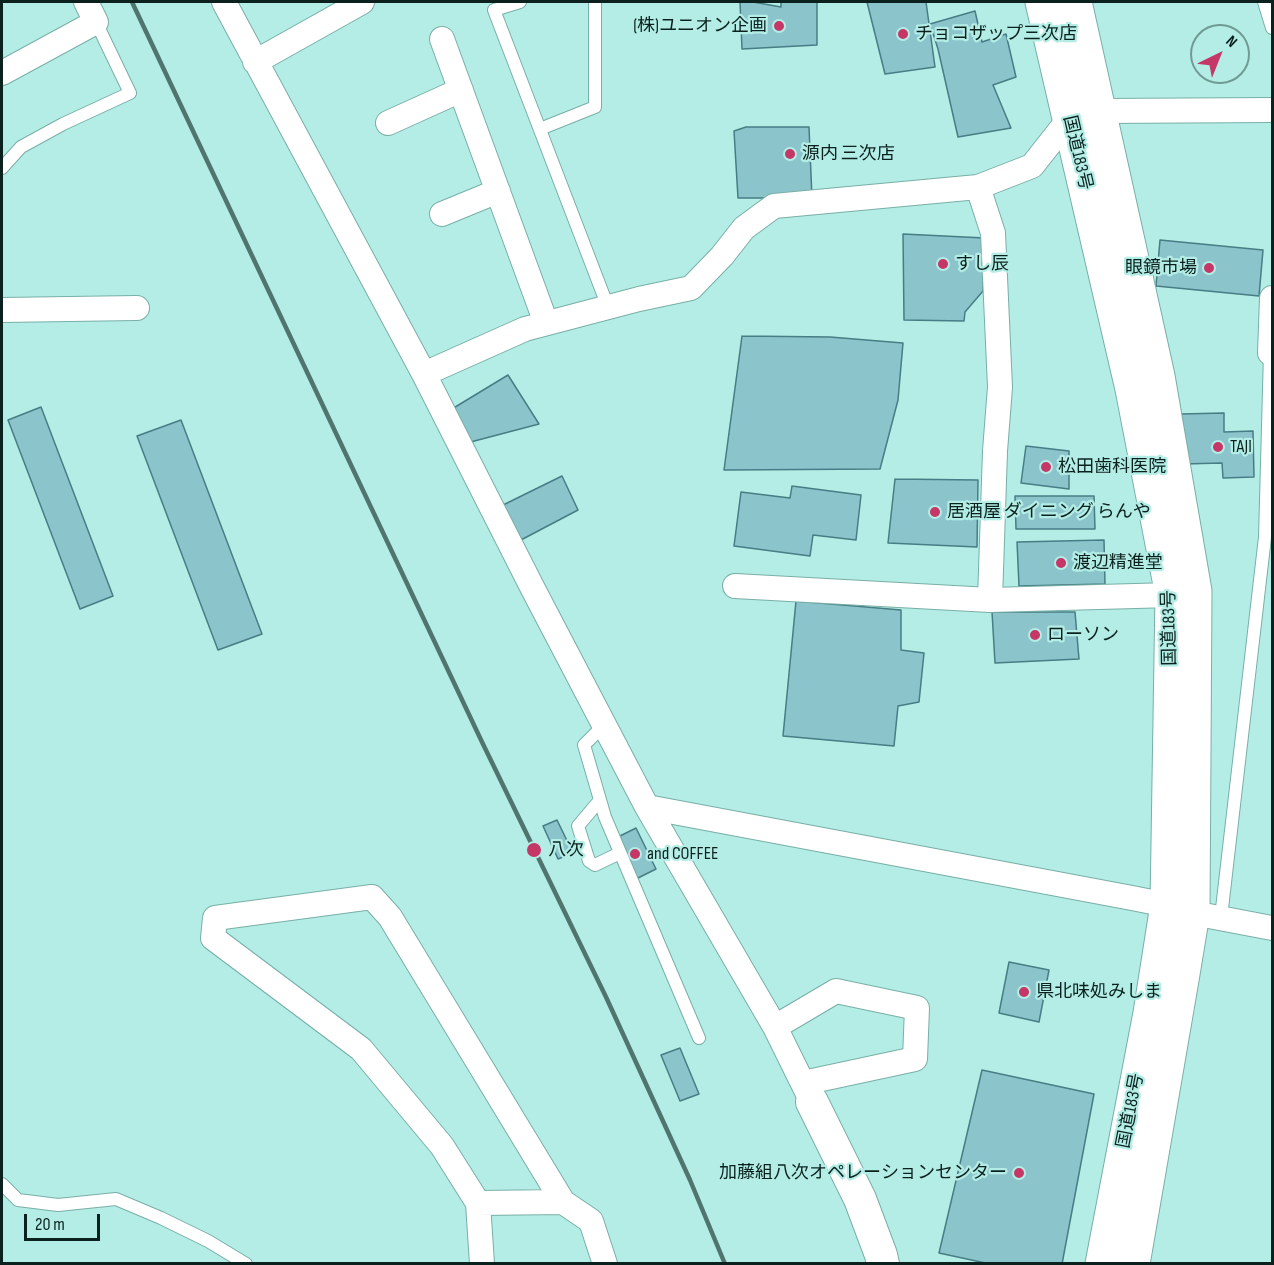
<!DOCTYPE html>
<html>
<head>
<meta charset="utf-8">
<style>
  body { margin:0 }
  #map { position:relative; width:1274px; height:1265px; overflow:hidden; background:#b4ede5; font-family:"Sofia Sans Condensed",sans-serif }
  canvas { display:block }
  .frame { position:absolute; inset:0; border:3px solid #0a211e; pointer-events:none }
  .north { position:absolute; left:1190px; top:24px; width:60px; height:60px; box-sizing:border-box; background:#b4ede5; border:2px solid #709b95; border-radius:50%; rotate:43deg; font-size:16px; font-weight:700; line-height:24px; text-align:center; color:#0a211e }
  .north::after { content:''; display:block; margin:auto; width:21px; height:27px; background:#c43766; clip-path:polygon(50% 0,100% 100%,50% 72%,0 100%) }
  .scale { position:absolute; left:24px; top:1214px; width:76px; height:27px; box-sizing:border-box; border:3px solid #0a211e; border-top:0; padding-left:8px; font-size:18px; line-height:21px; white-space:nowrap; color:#0a211e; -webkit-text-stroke:4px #b4ede5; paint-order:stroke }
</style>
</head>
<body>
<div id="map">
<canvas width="1274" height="1265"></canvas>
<div class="frame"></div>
<div class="north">N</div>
<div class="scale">20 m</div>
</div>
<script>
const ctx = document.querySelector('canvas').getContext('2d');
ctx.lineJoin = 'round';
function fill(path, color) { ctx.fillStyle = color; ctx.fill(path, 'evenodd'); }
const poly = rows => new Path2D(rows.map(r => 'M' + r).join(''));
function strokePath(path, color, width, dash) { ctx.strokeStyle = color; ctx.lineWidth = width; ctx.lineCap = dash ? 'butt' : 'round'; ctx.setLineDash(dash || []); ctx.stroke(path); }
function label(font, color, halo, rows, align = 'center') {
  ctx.font = font + ' "Sofia Sans Condensed","Noto Sans JP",sans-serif'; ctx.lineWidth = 4.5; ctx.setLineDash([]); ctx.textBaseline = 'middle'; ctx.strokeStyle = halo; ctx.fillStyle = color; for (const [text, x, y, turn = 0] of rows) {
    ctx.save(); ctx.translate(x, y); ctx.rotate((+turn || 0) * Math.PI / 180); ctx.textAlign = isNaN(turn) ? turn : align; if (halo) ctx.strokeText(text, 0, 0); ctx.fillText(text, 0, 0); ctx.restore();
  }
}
const building = poly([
  [740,2,753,2,781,7,781,2,817,2,817,45,742,49,740,2],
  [867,2,926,2,935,67,885,74,867,2],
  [975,11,982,42,1006,34,1016,77,993,85,1011,128,958,137,938,49,930,24,975,11],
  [746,127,809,127,812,198,738,198,734,131,746,127],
  [903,234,985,238,983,291,965,312,964,321,904,320,903,234],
  [1160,240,1263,250,1259,296,1156,286,1160,240],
  [742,336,830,337,903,343,898,400,880,469,724,470,742,336],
  [508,375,539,424,463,444,447,412,508,375],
  [41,407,113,596,80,609,8,420,41,407],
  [1224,413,1224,432,1253,431,1254,477,1223,478,1222,463,1183,464,1181,414,1224,413],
  [181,420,262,634,218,650,137,436,181,420],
  [1026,446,1069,451,1069,489,1021,483,1026,446],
  [562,476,578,510,519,541,497,508,562,476],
  [895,479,978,480,977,547,888,543,895,479],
  [792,486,861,495,856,540,813,535,810,556,734,546,741,492,790,498,792,486],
  [1015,496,1094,496,1095,529,1016,529,1015,496],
  [1104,540,1105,584,1019,586,1017,542,1104,540],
  [796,601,901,610,901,650,924,653,919,702,898,706,894,746,783,736,796,601],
  [992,612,1075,612,1079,659,995,663,992,612],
  [557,820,573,853,558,859,543,826,557,820],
  [636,828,656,869,632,881,614,839,636,828],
  [1009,962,1049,970,1039,1022,999,1013,1009,962],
  [680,1048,699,1094,680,1101,661,1055,680,1048],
  [982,1070,1094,1094,1062,1264,990,1264,939,1253,982,1070]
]);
fill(building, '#8cc4cb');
strokePath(building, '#477d84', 1.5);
const service = poly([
  [520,2,494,10,608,307],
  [1264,2,1272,28],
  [540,129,595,107,595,2],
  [2,168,21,147,63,124,130,93,96,22],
  [604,725,584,745,605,817,699,1038],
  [600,800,578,826,589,861,595,865,620,853],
  [1221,917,1265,537,1270,353],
  [2,1184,18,1200,58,1205,116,1199,161,1218,208,1241,246,1264]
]);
const minor = poly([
  [224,2,424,374,532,587,647,807,775,1027,812,1102],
  [442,39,546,323],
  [255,62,362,2],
  [2,73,96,22,86,2],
  [388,123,461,90],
  [442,214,498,191],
  [2,310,137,308],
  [1270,353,1272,298],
  [424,374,525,329,639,299,691,288,722,256,744,228,774,206,978,187,1032,166,1069,119,1100,111,1272,110],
  [735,586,990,600,995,451,1000,387,993,233,978,187],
  [990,600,1172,595],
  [647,807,1132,898,1167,905,1193,913,1272,928],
  [775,1027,836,991,917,1008,915,1059,803,1083],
  [563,1202,591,1221,605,1264],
  [478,1203,442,1146,361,1049,213,938,215,918,372,897,390,917,563,1202,478,1203,482,1264]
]);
const tertiary = poly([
  [812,1102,860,1199,881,1255,883,1264]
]);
const trunk = poly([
  [1042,2,1132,389,1172,595,1167,905,1150,1013,1102,1264],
  [1075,2,1158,376,1195,591,1193,913,1183,974,1133,1264]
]);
strokePath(service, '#78afa7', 14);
strokePath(minor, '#78afa7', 26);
strokePath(tertiary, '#78afa7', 34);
strokePath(trunk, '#78afa7', 35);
strokePath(service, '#fff', 12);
strokePath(minor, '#fff', 24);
strokePath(tertiary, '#fff', 32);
strokePath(trunk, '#fff', 33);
strokePath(poly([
  [132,2,482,742,606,997,690,1180,725,1264]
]), '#50756f', 4.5);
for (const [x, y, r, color] of [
  [779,26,6,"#c43766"],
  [903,34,6,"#c43766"],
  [790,154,6,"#c43766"],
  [943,264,6,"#c43766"],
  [1209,268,6,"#c43766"],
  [1218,447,6,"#c43766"],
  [1046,467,6,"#c43766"],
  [935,512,6,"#c43766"],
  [1061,563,6,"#c43766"],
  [1035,635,6,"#c43766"],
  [534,850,8,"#c43766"],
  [635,854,6,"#c43766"],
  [1024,992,6,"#c43766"],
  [1019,1173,6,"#c43766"]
]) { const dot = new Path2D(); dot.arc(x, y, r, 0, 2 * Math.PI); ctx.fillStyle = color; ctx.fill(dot); strokePath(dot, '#b4ede5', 2); }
label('18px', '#0a211e', '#b4ede5', [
  ["(株)ユニオン企画",767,26,"right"],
  ["チョコザップ三次店",915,34],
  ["源内 三次店",802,154],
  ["すし辰",955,264],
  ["眼鏡市場",1197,268,"right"],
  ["TAJI",1230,447],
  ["松田歯科医院",1058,467],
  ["居酒屋 ダイニング らんや",947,512],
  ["渡辺精進堂",1073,563],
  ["ローソン",1047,635],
  ["八次",548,850],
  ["and COFFEE",647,854],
  ["県北味処みしま",1036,992],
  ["加藤組八次オペレーションセンター",1007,1173,"right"]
], 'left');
label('18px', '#0a211e', '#b4ede5', [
  ["国道183号",1077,153,77],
  ["国道183号",1170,628,-91],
  ["国道183号",1131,1111,-79]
]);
</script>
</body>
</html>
